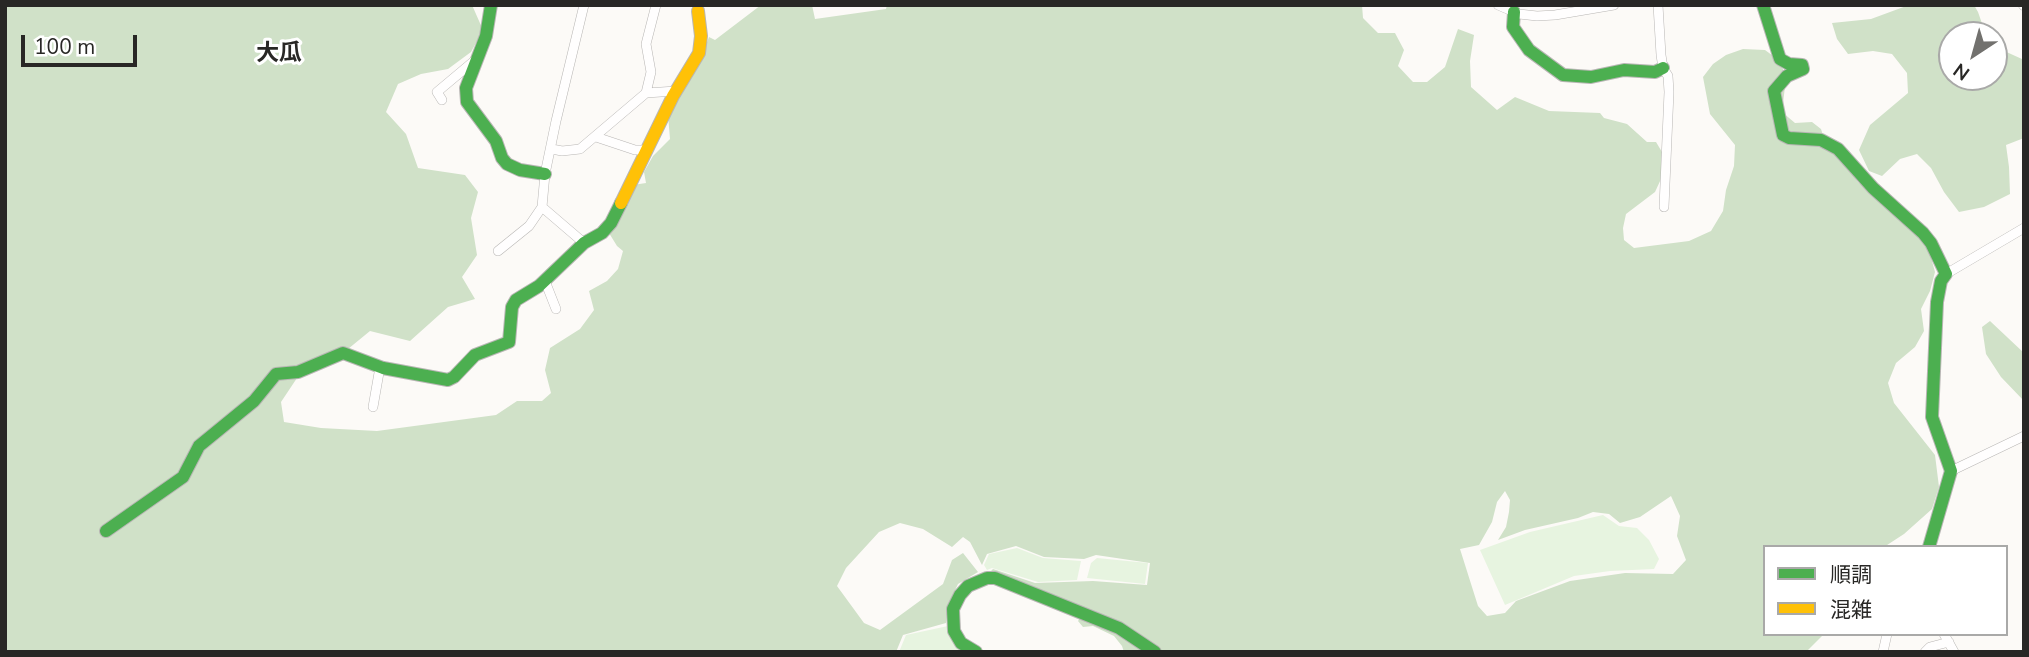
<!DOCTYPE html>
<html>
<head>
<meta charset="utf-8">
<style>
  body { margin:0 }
  #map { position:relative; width:2029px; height:657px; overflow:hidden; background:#fcfaf7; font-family:"Nunito Sans","Noto Sans JP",sans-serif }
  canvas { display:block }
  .frame { position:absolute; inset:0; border:7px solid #282725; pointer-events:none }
  .legend { position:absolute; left:1763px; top:545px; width:245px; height:91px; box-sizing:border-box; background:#fff; border:2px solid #a9a9a8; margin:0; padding:9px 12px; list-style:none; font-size:21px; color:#282725 }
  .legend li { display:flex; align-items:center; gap:14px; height:35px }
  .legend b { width:35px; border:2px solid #a9a9a8 }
  .north { position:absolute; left:1938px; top:21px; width:70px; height:70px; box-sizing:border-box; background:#fff; border:2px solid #a9a9a8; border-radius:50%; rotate:216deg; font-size:19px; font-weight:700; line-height:28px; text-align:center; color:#282725 }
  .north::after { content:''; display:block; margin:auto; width:24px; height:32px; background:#72716e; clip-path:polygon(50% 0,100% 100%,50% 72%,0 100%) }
  .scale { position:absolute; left:21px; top:35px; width:116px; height:32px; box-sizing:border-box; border:4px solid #282725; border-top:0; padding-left:9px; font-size:21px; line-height:24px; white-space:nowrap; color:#282725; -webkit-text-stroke:5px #fff; paint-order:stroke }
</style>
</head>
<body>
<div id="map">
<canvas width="2029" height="657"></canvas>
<div class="frame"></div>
<ul class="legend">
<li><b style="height:9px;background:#4caf50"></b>順調</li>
<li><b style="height:9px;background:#ffc107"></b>混雑</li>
</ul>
<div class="north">N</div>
<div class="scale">100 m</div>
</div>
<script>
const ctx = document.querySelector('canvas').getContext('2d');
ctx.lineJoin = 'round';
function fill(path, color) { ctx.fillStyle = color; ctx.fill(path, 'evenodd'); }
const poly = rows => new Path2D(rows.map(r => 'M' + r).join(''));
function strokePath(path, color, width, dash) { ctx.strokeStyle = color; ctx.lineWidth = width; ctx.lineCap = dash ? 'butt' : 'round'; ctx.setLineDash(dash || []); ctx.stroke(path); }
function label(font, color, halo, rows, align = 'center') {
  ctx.font = font + ' "Nunito Sans","Noto Sans JP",sans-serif'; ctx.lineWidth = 6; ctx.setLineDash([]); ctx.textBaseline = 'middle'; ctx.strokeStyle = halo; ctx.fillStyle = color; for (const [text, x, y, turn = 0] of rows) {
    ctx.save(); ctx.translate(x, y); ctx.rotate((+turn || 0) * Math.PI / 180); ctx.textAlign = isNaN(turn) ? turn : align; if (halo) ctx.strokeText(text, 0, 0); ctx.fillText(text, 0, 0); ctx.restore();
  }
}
fill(poly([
  [1603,515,1619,526,1637,528,1649,540,1659,559,1654,569,1610,571,1574,576,1505,605,1480,550,1530,532],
  [1017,548,1043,558,1081,561,1077,580,1038,582,992,568,987,570,984,565,989,554],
  [1097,558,1148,563,1145,584,1087,578,1091,563],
  [948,626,952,637,965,652,899,652,906,635]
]), '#e7f4e0');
fill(poly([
  [5,5,472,5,483,30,471,52,448,69,421,74,398,84,386,112,406,134,418,168,465,175,478,192,471,218,477,255,462,277,475,299,448,307,410,341,370,331,348,349,309,360,281,402,284,422,321,428,377,431,496,415,517,401,542,401,551,393,545,370,550,348,580,329,594,310,589,291,607,281,618,269,623,251,617,246,609,233,633,185,646,183,644,172,653,156,670,139,668,115,701,58,709,37,715,40,761,5,812,5,815,19,886,9,887,5,1362,5,1363,18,1378,33,1395,33,1404,50,1398,66,1413,82,1427,82,1445,67,1458,29,1474,35,1470,61,1471,87,1497,110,1515,97,1549,111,1600,113,1604,118,1627,124,1647,142,1656,142,1662,152,1661,179,1655,192,1626,214,1623,228,1624,240,1634,248,1689,241,1711,231,1723,211,1726,190,1734,166,1735,145,1710,114,1703,77,1713,64,1726,55,1743,49,1765,50,1780,61,1786,78,1782,112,1795,123,1812,122,1821,129,1827,148,1842,160,1858,182,1924,240,1930,254,1935,272,1930,291,1921,309,1924,331,1915,347,1896,363,1888,383,1894,403,1935,455,1939,487,1932,509,1904,534,1884,547,1765,547,1765,634,1824,634,1806,652,1124,652,1122,646,1114,636,1093,626,1083,627,1078,621,1086,609,990,572,993,569,1035,583,1093,581,1147,585,1150,563,1096,555,1084,559,1044,557,1016,546,987,554,982,565,970,542,963,537,952,547,923,529,900,523,879,532,846,568,837,586,864,623,880,630,943,584,952,560,963,553,978,572,958,584,948,605,946,623,903,635,896,652,5,652],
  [1505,491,1510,500,1509,512,1506,527,1498,540,1525,530,1578,518,1593,512,1609,514,1620,523,1640,517,1671,496,1680,516,1677,536,1686,560,1673,574,1625,573,1570,581,1516,601,1505,613,1487,616,1478,606,1460,549,1479,545,1492,522,1497,502],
  [1909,5,1974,5,1978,12,1986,35,1952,35,1952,77,1994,77,1994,43,2002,50,2022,59,2024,138,2006,145,2009,167,2010,194,1984,207,1959,212,1944,192,1931,168,1917,154,1900,159,1882,176,1869,171,1859,150,1870,125,1908,93,1907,73,1892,54,1873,51,1848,54,1837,39,1832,23,1871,19],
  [1990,321,2024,353,2024,401,2001,377,1986,354,1982,327]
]), '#d0e1c8');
const street = poly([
  [584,5,556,121,545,174,542,207,584,243],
  [1498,5,1519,14,1537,16,1555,15,1614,5],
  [1658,5,1661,55,1663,68,1668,76,1669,92,1664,207],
  [2023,5,2024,6],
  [646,93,676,91],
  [442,100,437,92,474,61],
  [596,137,635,150,648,150],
  [552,149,562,151,580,149,646,93,651,72,646,44,656,5],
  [498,251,529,226,542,207],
  [1946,274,2024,228],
  [545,281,556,309],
  [373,407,380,367],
  [1951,471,2024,436],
  [1944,634,1954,652],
  [1883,652,1887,634],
  [1925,652,1930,647,1949,642]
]);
const fast = poly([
  [491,5,486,36,466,88,467,102,496,141,502,158,507,164,520,170,545,174],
  [1763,5,1780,59,1789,64,1802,65,1803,69,1787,76,1774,91,1783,135,1789,138,1821,140,1838,149,1873,188,1923,233,1931,243,1946,274,1941,281,1937,302,1932,417,1951,471,1929,547],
  [1514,12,1513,27,1529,50,1563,75,1591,77,1624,70,1655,72,1663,68],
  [106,531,183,477,199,446,254,401,276,374,298,372,343,353,383,368,448,380,454,377,475,355,509,342,512,307,516,300,539,286,584,243,602,233,611,223,621,203],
  [976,652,961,643,954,631,953,609,960,595,968,586,987,578,995,578,1119,628,1155,652]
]);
const slow = poly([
  [621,203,673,96,699,53,701,36,698,11]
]);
strokePath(street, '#b8b6b4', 10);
strokePath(fast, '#b8b6b4', 14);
strokePath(slow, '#b8b6b4', 14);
strokePath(street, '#fffefe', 9);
strokePath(fast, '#4caf50', 12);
strokePath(slow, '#ffc107', 12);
label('bold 23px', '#282725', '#fff', [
  ["大瓜",279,54]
]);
</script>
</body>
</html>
